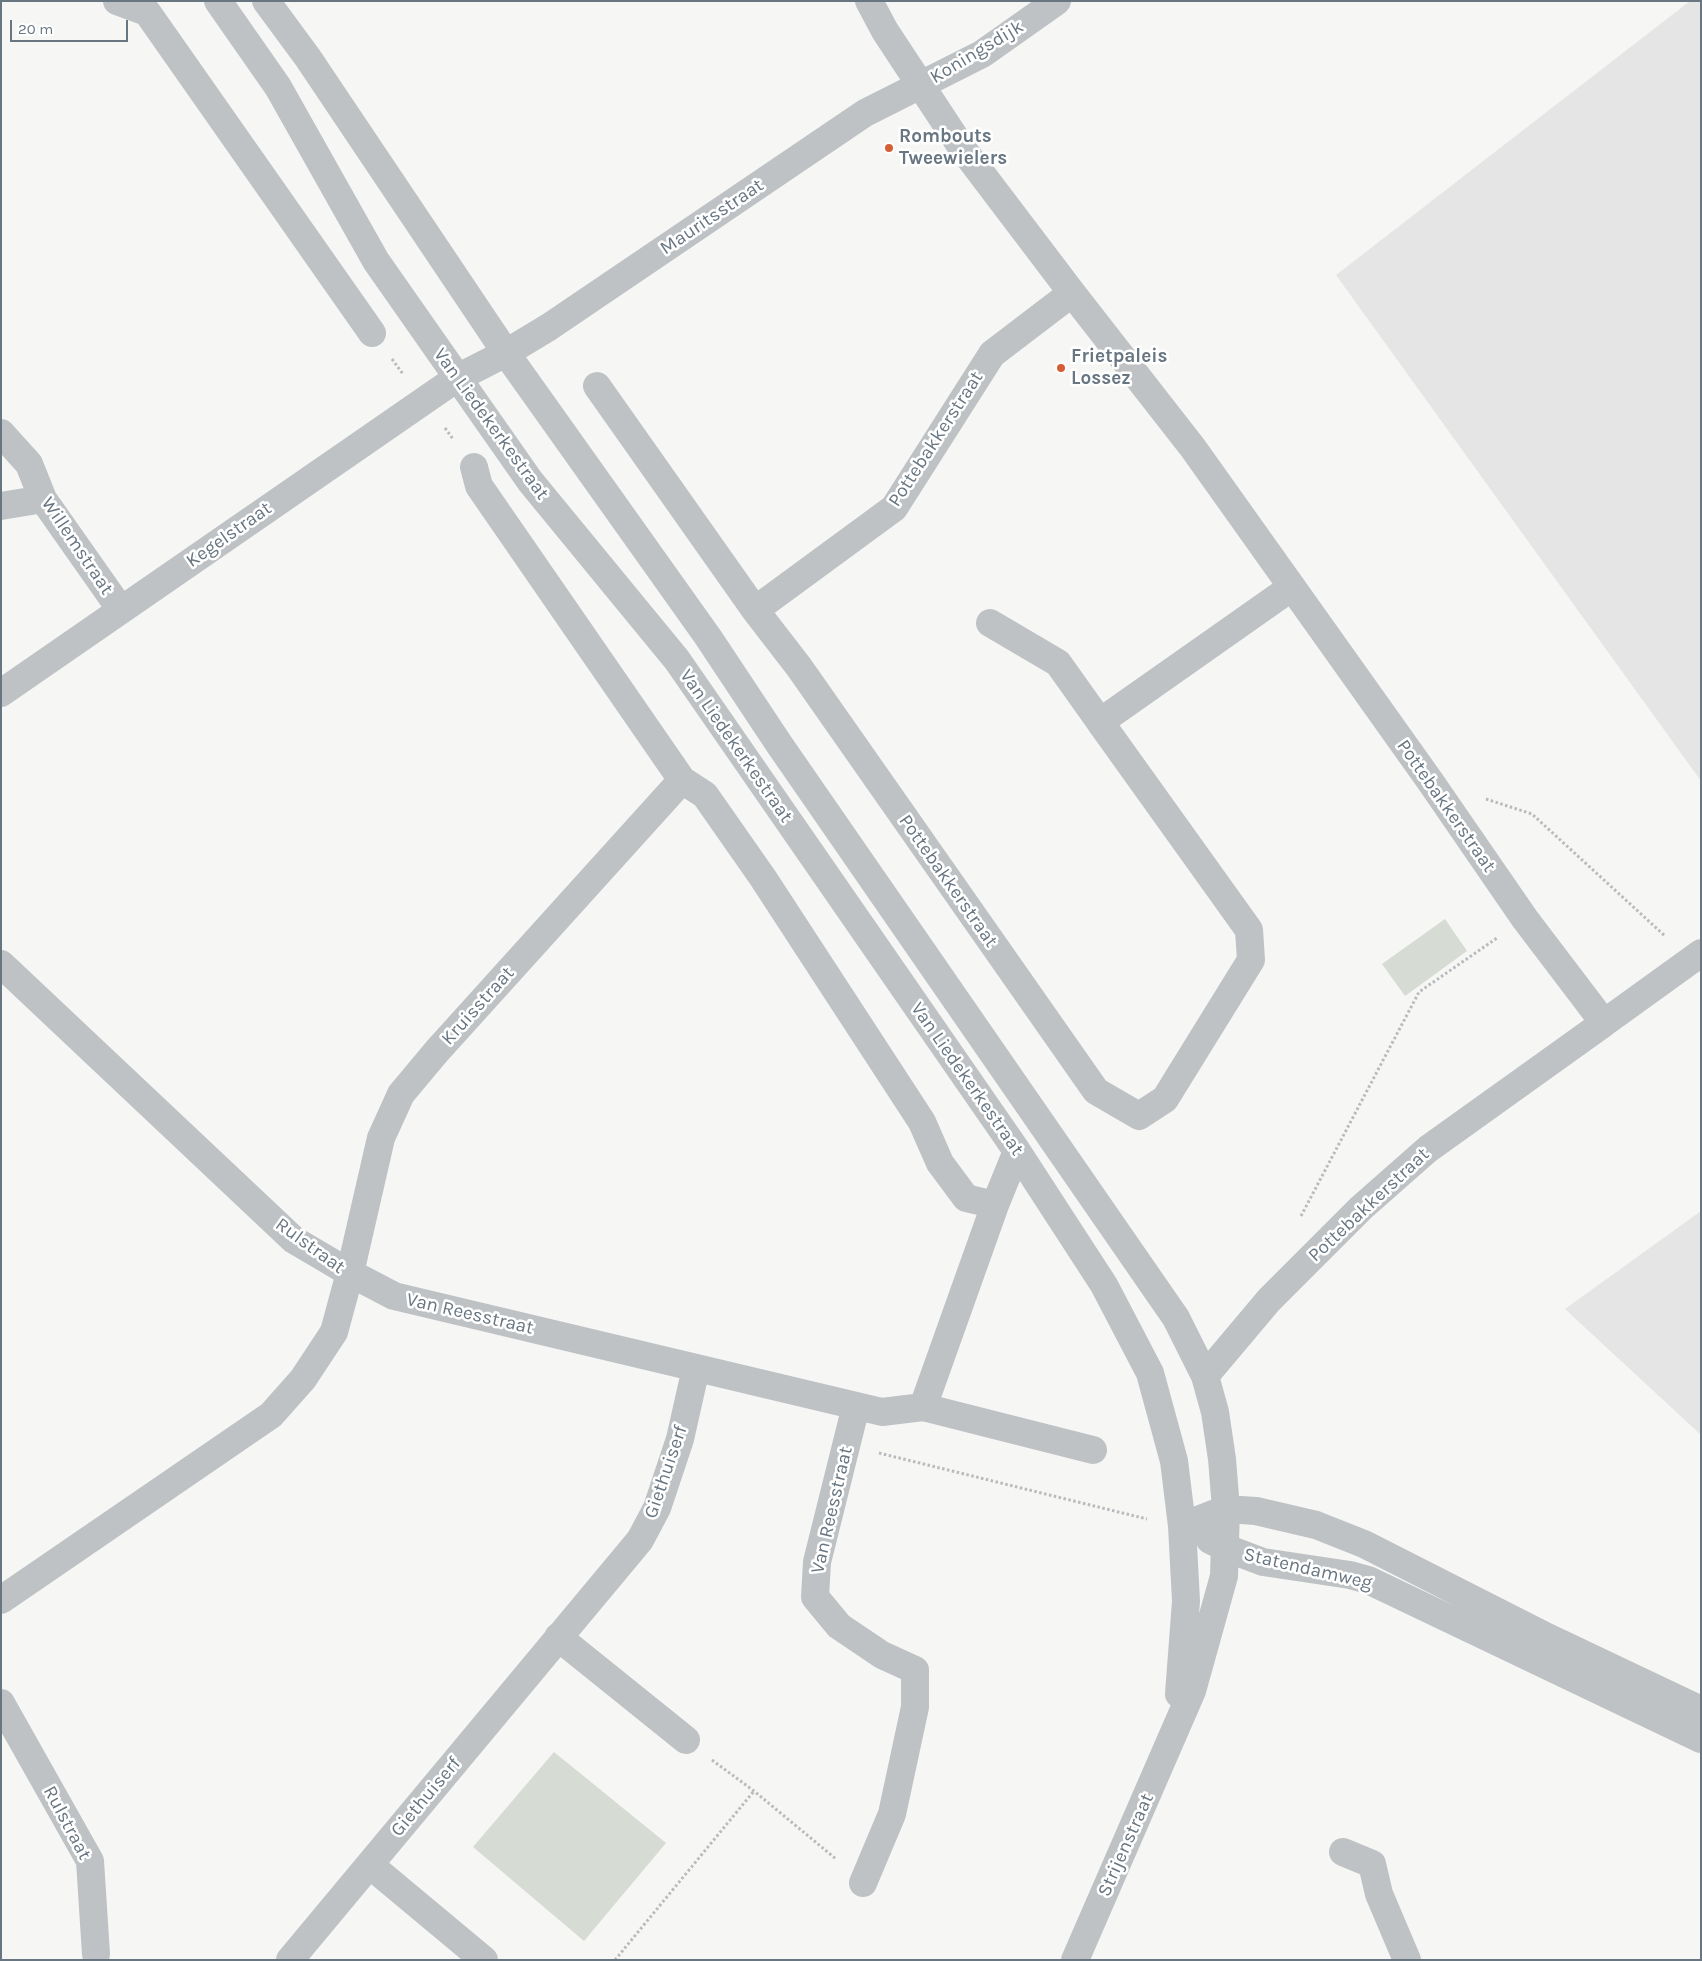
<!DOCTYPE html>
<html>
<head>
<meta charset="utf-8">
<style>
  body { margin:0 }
  #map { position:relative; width:1702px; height:1961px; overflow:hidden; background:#f6f6f4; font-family:Karla,sans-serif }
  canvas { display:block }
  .frame { position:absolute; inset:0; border:2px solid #687682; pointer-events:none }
  .scale { position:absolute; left:10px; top:20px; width:118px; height:22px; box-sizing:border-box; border:2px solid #687682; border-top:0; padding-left:6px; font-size:15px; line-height:18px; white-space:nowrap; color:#687682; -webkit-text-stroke:4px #fff; paint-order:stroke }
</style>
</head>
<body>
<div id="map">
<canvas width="1702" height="1961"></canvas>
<div class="frame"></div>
<div class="scale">20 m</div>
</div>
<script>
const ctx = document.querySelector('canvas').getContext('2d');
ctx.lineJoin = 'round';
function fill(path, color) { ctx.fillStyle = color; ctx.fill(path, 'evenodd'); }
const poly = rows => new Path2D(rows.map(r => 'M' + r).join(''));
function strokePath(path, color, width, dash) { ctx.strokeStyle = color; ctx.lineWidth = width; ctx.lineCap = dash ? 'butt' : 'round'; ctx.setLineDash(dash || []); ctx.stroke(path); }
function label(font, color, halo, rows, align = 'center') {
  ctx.font = font + ' Karla,sans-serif'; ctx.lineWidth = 5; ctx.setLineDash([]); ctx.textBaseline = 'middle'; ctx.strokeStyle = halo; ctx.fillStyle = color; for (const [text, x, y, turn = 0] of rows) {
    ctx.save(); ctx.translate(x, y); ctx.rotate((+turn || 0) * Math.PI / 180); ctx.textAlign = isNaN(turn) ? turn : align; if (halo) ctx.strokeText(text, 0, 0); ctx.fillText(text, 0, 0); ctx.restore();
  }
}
fill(poly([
  [1690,1,1701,1,1701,781,1336,275],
  [1701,1211,1701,1435,1565,1309]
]), '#e4e5e4');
fill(poly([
  [1445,919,1467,951,1405,996,1382,964],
  [554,1752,666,1843,584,1941,473,1847]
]), '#d6dbd3');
strokePath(poly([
  [392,359,403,374],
  [445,428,453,439],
  [1486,799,1532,814,1665,936],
  [1301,1216,1419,992,1497,938],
  [879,1453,1147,1519],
  [712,1760,754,1791,836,1859],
  [615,1960,754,1791]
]), '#b8bbbd', 3, [2.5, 2.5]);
strokePath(poly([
  [117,1,147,12,372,333],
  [218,1,278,87,376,261,530,481,677,660,1017,1151,1104,1285,1150,1373,1174,1461,1182,1526,1186,1601,1179,1694],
  [266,1,308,58,506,353,708,637,779,744,1176,1318,1205,1376,1215,1412,1222,1459,1226,1509,1224,1576,1192,1691,1075,1960],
  [869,1,885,31,962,148,1072,293,1193,448,1430,781,1525,919,1604,1023,1428,1149,1361,1208,1269,1300,1205,1376],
  [1072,293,992,354,894,508,755,610,799,667,1096,1091,1139,1116,1165,1099,1251,960,1249,930,1100,722],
  [597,386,755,610],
  [1,433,29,464,43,499,121,610],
  [474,467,479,486,682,780,705,795,763,878,922,1122,940,1163,966,1198,995,1205],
  [1,506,43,499],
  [990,623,1058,663,1100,722,1292,587],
  [1,693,457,378,506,353,549,327,865,113,982,54,1057,1],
  [1,964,294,1240,350,1273,394,1296,882,1412,923,1407,1093,1450],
  [1604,1023,1701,953],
  [856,1406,817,1562,815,1597,839,1626,882,1655,915,1670,915,1707,892,1814,863,1883],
  [923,1407,995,1205,1017,1151],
  [1182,1526,1226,1509,1256,1511,1316,1525,1364,1544,1547,1637,1701,1710],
  [1210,1540,1226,1548,1263,1562,1350,1575,1368,1580,1701,1739],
  [1,1600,271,1415,303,1379,334,1332,350,1273,381,1138,401,1094,437,1051,682,780],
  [558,1637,686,1740],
  [1,1703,90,1861,96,1954],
  [1343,1852,1372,1864,1379,1894,1407,1960],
  [370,1865,484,1960],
  [290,1960,640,1540,657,1508,680,1439,696,1368]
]), '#bec2c5', 28);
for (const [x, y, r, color] of [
  [889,148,5,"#d55e35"],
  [1061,368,5,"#d55e35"]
]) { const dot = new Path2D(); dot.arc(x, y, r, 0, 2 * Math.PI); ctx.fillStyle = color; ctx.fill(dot); strokePath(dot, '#fff', 2); }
label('19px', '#687682', '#fff', [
  ["Koningsdijk",977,52,-31],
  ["Mauritsstraat",712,217,-34],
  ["Van Liedekerkestraat",491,424,54],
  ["Pottebakkerstraat",936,439,-57],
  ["Kegelstraat",229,535,-35],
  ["Willemstraat",77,546,56],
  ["Van Liedekerkestraat",736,746,55],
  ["Pottebakkerstraat",1446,806,55],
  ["Pottebakkerstraat",948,881,55],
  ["Kruisstraat",478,1006,-48],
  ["Van Liedekerkestraat",967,1079,55],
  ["Pottebakkerstraat",1369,1205,-43],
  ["Rulstraat",310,1246,36],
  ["Van Reesstraat",470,1314,13],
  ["Giethuiserf",666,1472,-71],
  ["Van Reesstraat",832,1510,-77],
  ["Statendamweg",1308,1569,13],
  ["Giethuiserf",426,1797,-50],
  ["Rulstraat",67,1823,62],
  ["Strijenstraat",1126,1845,-66]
]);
label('bold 19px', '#687682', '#fff', [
  ["Rombouts",899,137],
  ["Tweewielers",899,159],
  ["Frietpaleis",1071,357],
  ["Lossez",1071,379]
], 'left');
</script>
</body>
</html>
